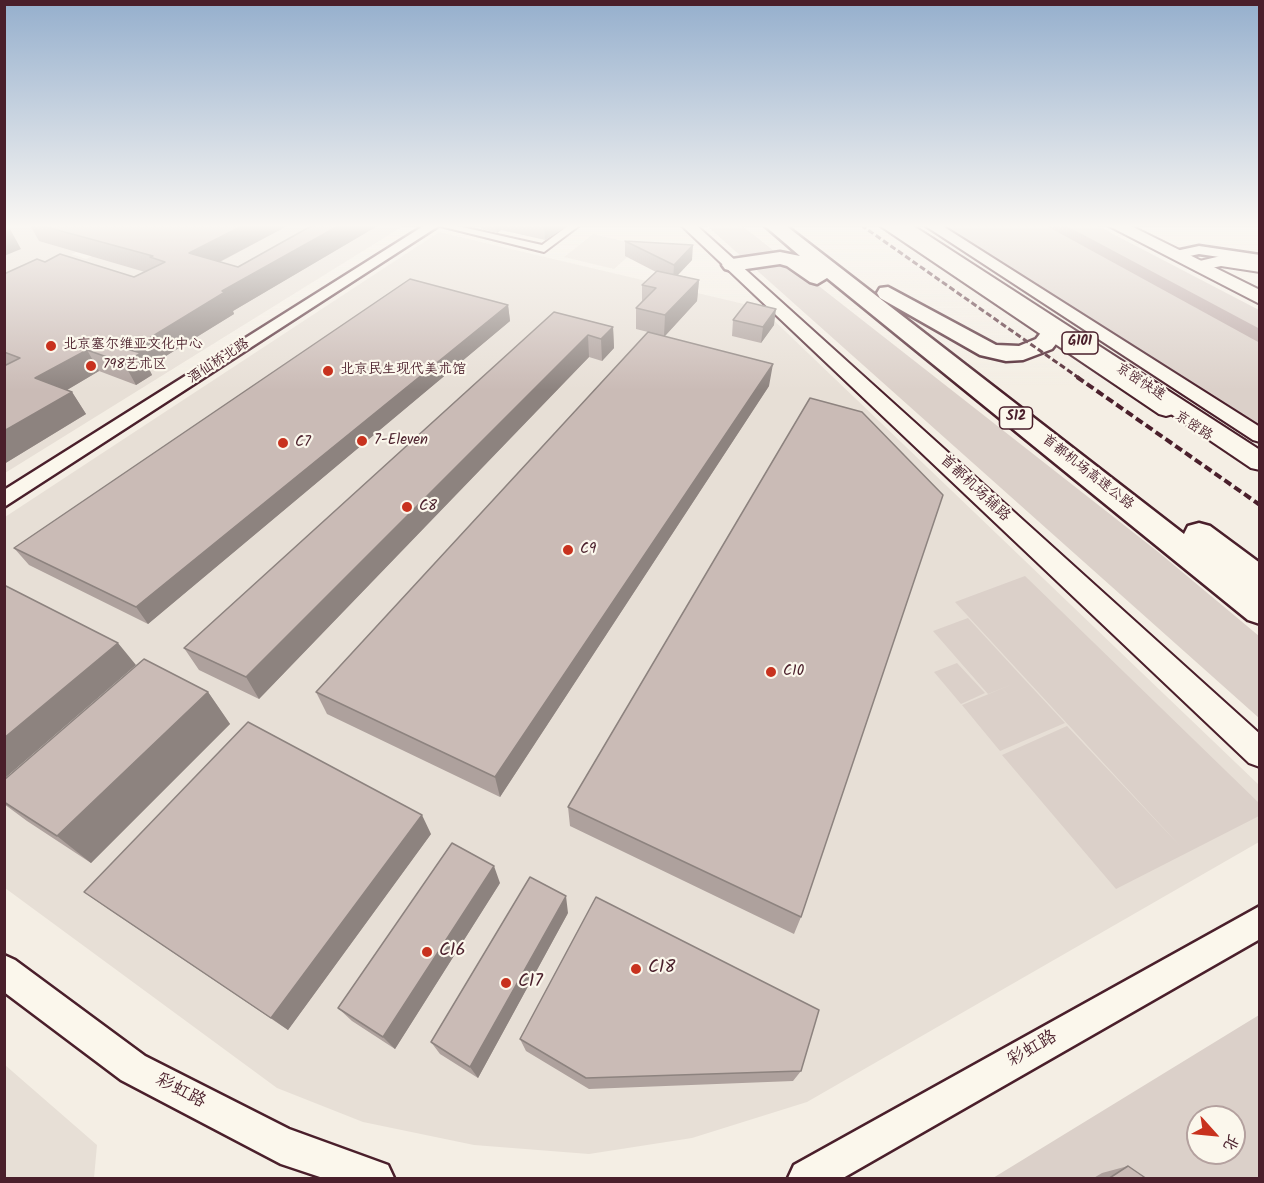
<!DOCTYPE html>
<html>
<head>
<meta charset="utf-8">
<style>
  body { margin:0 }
  #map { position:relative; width:1264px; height:1183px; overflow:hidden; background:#f4eee4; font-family:Kalam,"LXGW WenKai TC",sans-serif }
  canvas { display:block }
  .frame { position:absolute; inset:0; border:6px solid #4a1f2b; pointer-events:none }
  .north { position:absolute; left:1186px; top:1105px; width:60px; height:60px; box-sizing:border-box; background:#fbf7ec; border:2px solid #b4a19f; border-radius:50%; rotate:117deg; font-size:16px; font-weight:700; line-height:24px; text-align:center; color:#4a1f2b }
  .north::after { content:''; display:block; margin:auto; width:21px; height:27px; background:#c8321e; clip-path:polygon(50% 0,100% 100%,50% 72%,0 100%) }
</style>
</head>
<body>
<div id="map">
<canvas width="1264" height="1183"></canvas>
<div class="frame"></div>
<div class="north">北</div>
</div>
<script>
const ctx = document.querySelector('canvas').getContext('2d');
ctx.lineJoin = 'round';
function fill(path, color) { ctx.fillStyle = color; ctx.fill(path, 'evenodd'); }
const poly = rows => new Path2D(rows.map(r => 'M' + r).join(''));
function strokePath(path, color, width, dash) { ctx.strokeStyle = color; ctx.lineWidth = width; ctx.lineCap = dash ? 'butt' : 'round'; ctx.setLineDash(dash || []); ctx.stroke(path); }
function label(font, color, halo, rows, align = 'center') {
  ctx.font = font + ' Kalam,"LXGW WenKai TC",sans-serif'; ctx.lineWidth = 4.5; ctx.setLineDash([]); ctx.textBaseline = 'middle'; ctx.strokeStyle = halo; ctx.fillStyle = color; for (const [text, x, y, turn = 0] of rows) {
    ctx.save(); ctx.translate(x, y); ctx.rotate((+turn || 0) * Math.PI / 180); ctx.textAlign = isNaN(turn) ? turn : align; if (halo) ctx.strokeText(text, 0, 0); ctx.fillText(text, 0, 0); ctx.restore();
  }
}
fill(poly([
  [5,225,135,225,72,254,86,259,158,225,405,225,5,473],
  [439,232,761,308,1259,785,1259,842,807,1102,692,1138,589,1154,474,1145,363,1122,277,1088,5,888,5,517],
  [593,234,641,245,614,269,564,257],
  [5,1065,97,1145,94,1178,5,1178]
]), '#e7dfd6');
fill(poly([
  [706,225,741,225,1157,551,1259,636,1259,718],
  [928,225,1096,225,1259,310,1259,436],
  [1025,576,1259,803,1259,816,1116,889,1002,755,1067,726,1181,847,955,602],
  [968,618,1025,680,1065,723,1000,751,962,705,1013,684,988,694,933,631],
  [957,663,985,693,961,704,934,672],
  [1259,1015,1259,1178,993,1178],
  [1198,1117,1234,1117,1234,1153,1198,1153]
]), '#dbd0c9');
fill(poly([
  [1045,225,1065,225,1260,329,1260,343,1045,225]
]), '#baa7a5');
const minor = poly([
  [436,225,453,225,542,245,569,225,580,225,544,252,436,225]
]);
const tertiary = poly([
  [425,225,440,225,4,507,4,490,425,225],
  [1199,246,1260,255,1260,263,1199,254,1176,259,1169,255,1171,252,1199,246],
  [1260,906,1260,939,843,1178,788,1178,794,1165,1260,906],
  [4,955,15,960,145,1056,289,1129,388,1165,394,1178,323,1178,281,1164,121,1080,4,992,4,955]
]);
const secondary = poly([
  [681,225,696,225,1260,734,1260,767,1249,763,681,225],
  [879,225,896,225,1176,410,1173,414,1166,416,1159,414,879,225],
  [924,225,941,225,1260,427,1260,442,1253,440,924,225],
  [1221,256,1260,262,1260,272,1221,266,1197,271,1189,266,1191,263,1221,256]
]);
const primary = poly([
  [1107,225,1129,225,1260,290,1260,304,1107,225]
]);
const trunk = poly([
  [891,225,912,225,1260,450,1260,470,1251,468,891,225]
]);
const motorway = poly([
  [764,225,785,225,1184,534,1188,526,1199,523,1210,526,1260,563,1260,624,1248,620,827,278,817,284,810,282,787,266,780,264,732,271,725,269,722,265,725,261,732,259,780,252,800,256,764,225],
  [888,287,996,345,1019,346,1036,339,1043,330,1051,328,1059,330,1063,335,1052,349,1023,360,1006,361,980,355,880,298,877,293,880,288,888,287]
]);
strokePath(minor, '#4a1f2b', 4);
strokePath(tertiary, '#4a1f2b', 5);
strokePath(secondary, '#4a1f2b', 4);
strokePath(primary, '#4a1f2b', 4);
strokePath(trunk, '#4a1f2b', 4);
strokePath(motorway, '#4a1f2b', 5);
fill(minor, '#fbf7ec');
fill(tertiary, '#fbf7ec');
fill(secondary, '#fbf7ec');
fill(primary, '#fbf7ec');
fill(trunk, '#fbf7ec');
fill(motorway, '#fbf7ec');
strokePath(poly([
  [861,225,1079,378]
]), '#4a1f2b', 3, [6, 3]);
strokePath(poly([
  [1077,377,1260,505]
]), '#4a1f2b', 4, [8, 4]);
fill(poly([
  [30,225,289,225,220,262,238,267,313,225,379,225,233,311,234,314,148,367,152,375,136,385,99,371,67,390,72,392,86,414,4,464,4,274,45,262,134,277,145,272,39,241],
  [481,225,569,225,545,240,501,230,497,233,481,229],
  [625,241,692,260,678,275,699,280,697,301,665,336,769,386,500,797,327,714,316,692,648,332,636,329,636,308,642,301,642,285,656,272,625,256],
  [508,305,510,321,148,624,29,565,14,548],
  [554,312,613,327,614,348,602,361,589,357,259,699,199,670,184,648],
  [733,320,774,325,761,343,732,336],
  [208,692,230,724,91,863,27,821,4,804,4,780],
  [568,807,801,917,794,934,570,826],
  [431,834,288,1030,108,909,84,892],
  [500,883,395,1049,352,1021,338,1008],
  [568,913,478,1078,440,1054,431,1042],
  [520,1039,801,1071,793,1081,589,1089,526,1051],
  [1128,1166,1147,1179,1092,1179,1102,1173]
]), '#aea19d');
fill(poly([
  [244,225,289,225,198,273,189,253],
  [340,225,379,225,233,311,234,314,148,367,152,375,136,385,124,363,130,350,222,291],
  [496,225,501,225,501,230,497,233],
  [544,225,569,225,545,240],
  [10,229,21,249,4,256,4,231],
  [693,245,692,260,673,280,674,265],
  [699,280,697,301,664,337,665,315],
  [508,305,510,321,148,624,136,607],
  [776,309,774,325,761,343,763,327],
  [613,327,614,348,602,361,601,339],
  [588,335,589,357,259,699,246,677],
  [87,350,99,371,50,400,35,378],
  [773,364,769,386,500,797,495,777],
  [72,392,86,414,4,464,4,431],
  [118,643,136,665,4,779,4,738],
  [208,692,230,724,91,863,57,836],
  [422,815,431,834,288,1030,271,1018],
  [494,866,500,883,395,1049,383,1037],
  [566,896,568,913,478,1078,470,1067]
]), '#8d837f');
const building = poly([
  [39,225,244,225,189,253,238,267,313,225,340,225,222,291,225,292,130,350,141,353,124,363,87,350,35,378,72,392,4,431,4,366,20,358,4,352,4,274,37,259,45,262,60,254,134,277,165,262,150,257,153,256,39,225],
  [625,241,693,245,674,265,625,241],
  [657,271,699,280,665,315,636,308,656,288,642,285,657,271],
  [410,279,508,305,136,607,14,548,410,279],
  [747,302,776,309,763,327,733,320,747,302],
  [554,312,613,327,601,339,588,335,246,677,184,648,554,312],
  [648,332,773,364,495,777,316,692,648,332],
  [810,398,862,412,943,495,801,917,568,807,810,398],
  [4,585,118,643,4,738,4,585],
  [144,659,208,692,57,836,4,802,4,780,144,659],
  [248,722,422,815,271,1018,84,892,248,722],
  [452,843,494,866,383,1037,338,1008,452,843],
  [530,877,566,896,470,1067,431,1042,530,877],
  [596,897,819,1010,801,1071,586,1078,520,1039,596,897],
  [1128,1166,1147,1179,1108,1179,1128,1166]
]);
fill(building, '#cabbb6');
strokePath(building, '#8d837f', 1.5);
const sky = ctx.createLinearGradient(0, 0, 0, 390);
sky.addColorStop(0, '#95afcd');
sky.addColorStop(0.58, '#faf7f3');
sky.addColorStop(1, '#faf7f300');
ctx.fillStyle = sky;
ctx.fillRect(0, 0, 1264, 390);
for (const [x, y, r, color] of [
  [51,346,6,"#c8321e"],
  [91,366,6,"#c8321e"],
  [328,371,6,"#c8321e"],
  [362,441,6,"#c8321e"],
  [283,443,6,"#c8321e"],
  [407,507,6,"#c8321e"],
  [568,550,6,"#c8321e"],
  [771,672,6,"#c8321e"],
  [427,952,6,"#c8321e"],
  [636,969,6,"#c8321e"],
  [506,983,6,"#c8321e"]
]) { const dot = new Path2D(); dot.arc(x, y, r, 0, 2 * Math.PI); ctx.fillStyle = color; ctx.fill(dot); strokePath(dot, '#fbf7ec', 2); }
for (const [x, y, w] of [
  [1080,343,36],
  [1016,418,33]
]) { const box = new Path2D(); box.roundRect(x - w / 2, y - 11, w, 22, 4.5); ctx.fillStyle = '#fbf7ec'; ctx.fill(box); strokePath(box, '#4a1f2b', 1.5); }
label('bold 14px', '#4a1f2b', null, [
  ["G101",1080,343],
  ["S12",1016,418]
]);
label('14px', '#4a1f2b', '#fbf7ec', [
  ["北京塞尔维亚文化中心",63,346],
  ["798艺术区",103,366],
  ["北京民生现代美术馆",340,371]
], 'left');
label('14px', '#4a1f2b', '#fbf7ec', [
  ["酒仙桥北路",219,362,-33],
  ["京密快速",1140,383,33],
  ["京密路",1193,427,33],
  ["首都机场高速公路",1087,473,38]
]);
label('15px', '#4a1f2b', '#fbf7ec', [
  ["7-Eleven",374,441],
  ["C7",295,443],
  ["C8",419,507],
  ["C9",580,550],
  ["C10",783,672]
], 'left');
label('15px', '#4a1f2b', '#fbf7ec', [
  ["首都机场辅路",974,489,43]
]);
label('18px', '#4a1f2b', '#fbf7ec', [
  ["C16",439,952],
  ["C18",648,969],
  ["C17",518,983]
], 'left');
label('18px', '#4a1f2b', '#fbf7ec', [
  ["彩虹路",1033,1050,-30],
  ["彩虹路",180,1092,28]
]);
</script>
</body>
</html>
